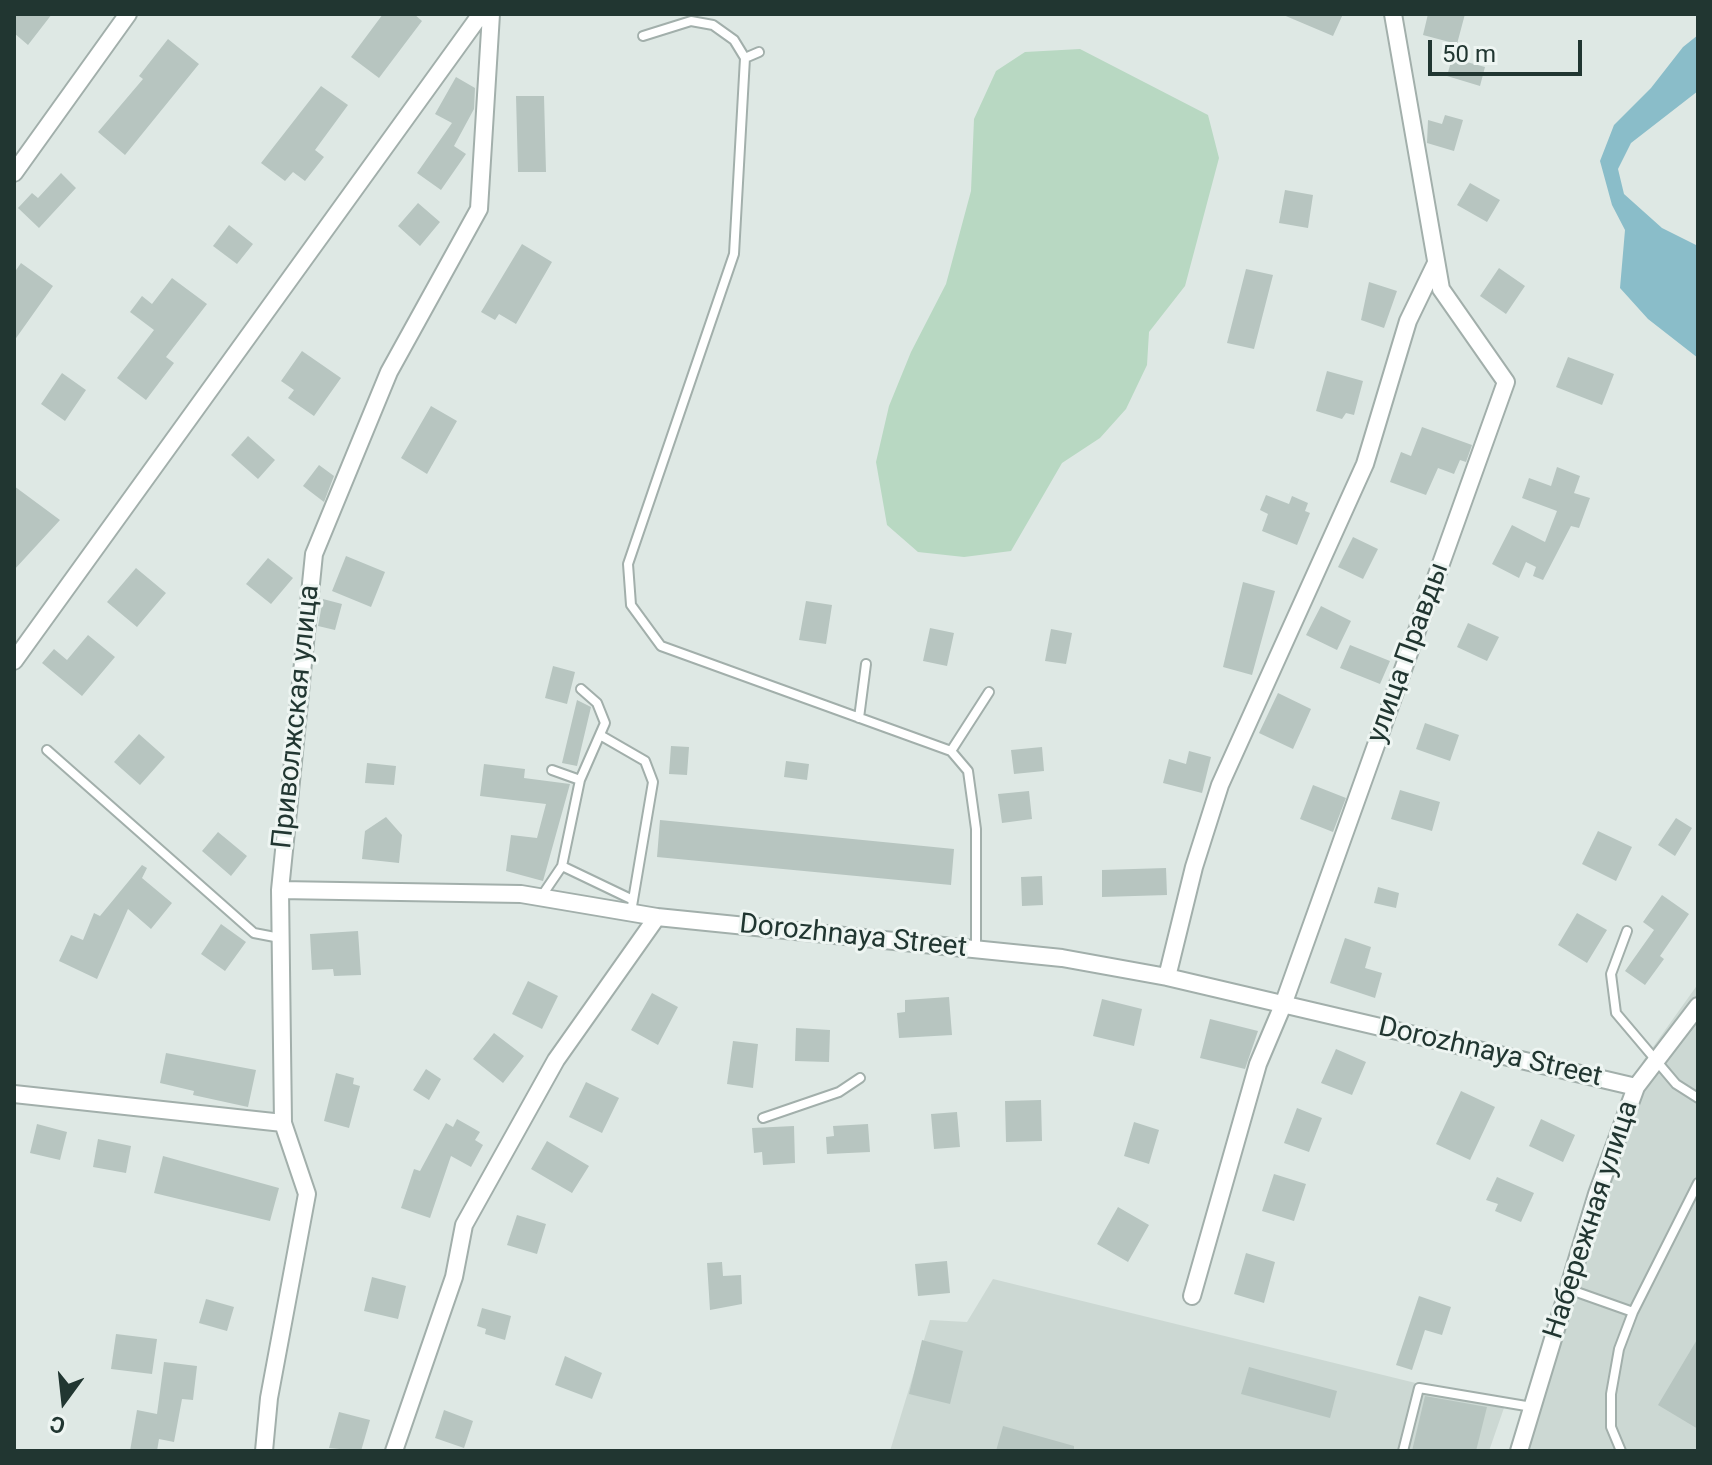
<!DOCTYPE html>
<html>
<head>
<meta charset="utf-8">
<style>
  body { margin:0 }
  #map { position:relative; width:1712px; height:1465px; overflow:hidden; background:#dee8e4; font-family:Roboto,sans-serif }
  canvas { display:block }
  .frame { position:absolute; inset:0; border:16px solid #213631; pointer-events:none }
  .north { position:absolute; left:24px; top:1361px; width:80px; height:80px; -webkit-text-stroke:6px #eef5f2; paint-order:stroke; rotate:195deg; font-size:22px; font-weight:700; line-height:32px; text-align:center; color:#213631 }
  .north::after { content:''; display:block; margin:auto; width:28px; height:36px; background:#213631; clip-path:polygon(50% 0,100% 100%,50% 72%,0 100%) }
  .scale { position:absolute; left:1428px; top:40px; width:154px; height:36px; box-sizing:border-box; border:4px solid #213631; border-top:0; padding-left:10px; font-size:24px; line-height:28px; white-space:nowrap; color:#213631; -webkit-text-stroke:6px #eef5f2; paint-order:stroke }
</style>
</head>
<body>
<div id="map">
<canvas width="1712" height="1465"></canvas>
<div class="frame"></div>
<div class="north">С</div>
<div class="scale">50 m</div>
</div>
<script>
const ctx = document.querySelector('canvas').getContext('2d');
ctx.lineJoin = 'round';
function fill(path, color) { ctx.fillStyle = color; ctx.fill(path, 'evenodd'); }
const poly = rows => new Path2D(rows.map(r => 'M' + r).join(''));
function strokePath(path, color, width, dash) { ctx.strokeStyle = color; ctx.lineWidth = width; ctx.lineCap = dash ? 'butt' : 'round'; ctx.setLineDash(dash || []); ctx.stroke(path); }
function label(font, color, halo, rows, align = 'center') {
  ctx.font = font + ' Roboto,sans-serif'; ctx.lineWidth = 6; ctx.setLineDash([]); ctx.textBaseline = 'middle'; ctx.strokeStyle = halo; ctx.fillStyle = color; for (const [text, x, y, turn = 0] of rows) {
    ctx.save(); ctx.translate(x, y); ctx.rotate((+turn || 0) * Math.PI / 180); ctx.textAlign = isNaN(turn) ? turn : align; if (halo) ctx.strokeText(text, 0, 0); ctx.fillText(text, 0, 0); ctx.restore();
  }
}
fill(poly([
  [1698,984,1698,1451,1517,1451,1643,1061],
  [993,1279,1505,1405,1489,1451,890,1451,930,1320,967,1322]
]), '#ccd8d3');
fill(poly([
  [1080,49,1208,115,1219,158,1185,286,1149,332,1147,365,1126,409,1100,438,1062,463,1011,551,964,557,918,552,887,525,876,462,889,406,911,352,946,284,971,191,974,119,996,71,1025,52]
]), '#b8d8c2');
fill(poly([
  [1698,35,1698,91,1631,143,1618,169,1624,194,1662,228,1698,246,1698,358,1648,319,1620,288,1625,230,1612,205,1600,161,1614,125,1651,88,1683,47]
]), '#8abdc9');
fill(poly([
  [14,14,52,14,28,45,14,33],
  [383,14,414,14,422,21,379,78,351,57],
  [1281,14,1343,14,1333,36],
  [1428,14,1465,14,1457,44,1423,35],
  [168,39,199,64,125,155,98,132,143,79,139,76],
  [1452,58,1485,67,1480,86,1447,76],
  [456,77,475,88,474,109,454,146,466,154,441,190,417,173,452,123,435,114],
  [321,86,348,105,315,150,324,157,305,181,293,172,285,181,261,163],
  [516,96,544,96,546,172,518,172],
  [1445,115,1463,120,1454,151,1427,143,1428,120,1442,124],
  [61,173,76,188,39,228,18,208,32,193,38,198],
  [1470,183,1500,200,1487,222,1457,205],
  [1285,190,1313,195,1308,228,1279,223],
  [418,203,440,222,420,246,398,226],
  [229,225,253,244,237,264,213,246],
  [522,244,552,262,516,324,499,314,495,320,481,312],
  [21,263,53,286,14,341,14,273],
  [1499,268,1525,286,1506,314,1480,296],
  [1246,269,1273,275,1254,349,1227,343],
  [172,278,207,304,166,357,174,363,146,400,117,378,154,330,130,312,142,296,152,304],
  [1369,282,1397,291,1384,328,1361,320],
  [302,351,341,378,314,416,288,398,294,390,281,381],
  [1568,357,1614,374,1602,405,1556,387],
  [1327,371,1363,381,1354,415,1346,413,1342,419,1316,411],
  [62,373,86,390,65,421,41,404],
  [431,406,457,421,427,474,401,458],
  [1422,427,1472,445,1466,462,1460,460,1454,474,1438,468,1426,495,1390,482,1401,452,1411,456],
  [248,436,275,460,258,479,231,455],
  [319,465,334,476,324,502,303,486],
  [1557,467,1580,476,1574,493,1590,498,1579,528,1571,526,1543,580,1533,576,1536,567,1526,562,1519,578,1492,564,1512,525,1545,542,1557,511,1522,498,1529,478,1551,486],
  [14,486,60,520,14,570],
  [1266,495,1289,504,1292,496,1308,503,1305,511,1310,513,1297,545,1262,531,1268,514,1260,510],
  [1353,537,1378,549,1363,579,1338,567],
  [346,556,385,572,371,607,332,591],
  [268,558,293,578,271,604,246,584],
  [136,568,166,593,137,627,107,602],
  [1243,582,1275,591,1252,675,1223,667],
  [323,599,342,604,335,630,318,626],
  [806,601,832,605,826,644,799,640],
  [1321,606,1351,621,1337,650,1306,635],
  [1468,623,1499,637,1487,661,1457,647],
  [930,628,954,633,947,666,923,661],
  [1051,629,1072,633,1066,664,1045,661],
  [88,635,115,657,82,696,42,663,54,649,67,660],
  [1350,645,1390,661,1380,684,1340,668],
  [553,666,575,672,567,704,545,698],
  [1278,693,1311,709,1293,749,1259,733],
  [577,700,591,707,577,766,562,763],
  [1425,723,1459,735,1450,761,1416,749],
  [139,734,165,757,140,785,114,762],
  [671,746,689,747,687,775,669,774],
  [1042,747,1044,771,1014,774,1011,750],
  [1189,751,1211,757,1202,793,1163,783,1169,759,1186,764],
  [786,761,809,764,807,780,784,777],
  [367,763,396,766,394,785,365,783],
  [484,764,525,769,524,778,570,784,543,881,506,871,511,835,537,838,546,804,480,796],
  [1313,785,1346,798,1333,832,1300,819],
  [1400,790,1440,802,1432,831,1391,819],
  [1029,791,1032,819,1002,823,998,794],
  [386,817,402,835,399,863,362,859,365,831],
  [1676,818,1692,828,1675,856,1658,845],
  [660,820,954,849,951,885,657,857],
  [1598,831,1632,847,1616,881,1582,864],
  [218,832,247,856,231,876,202,851],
  [142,865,147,868,142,878,172,903,151,929,128,909,97,979,59,961,71,935,83,940,94,913,100,916],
  [1166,868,1167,895,1102,897,1102,870],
  [1042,876,1043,905,1022,906,1021,877],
  [1378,887,1399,893,1396,908,1374,903],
  [1662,895,1689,914,1660,956,1664,959,1645,985,1625,971,1654,930,1643,922],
  [1577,913,1607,930,1587,963,1558,945],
  [221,924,246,942,225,971,201,954],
  [358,931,361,975,334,976,333,969,312,970,310,934],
  [1345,938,1371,947,1365,968,1382,973,1375,998,1330,983],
  [528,981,558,996,542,1029,512,1014],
  [652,993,678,1007,658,1045,631,1030],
  [949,997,952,1035,899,1038,897,1013,905,1012,905,1000],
  [1102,999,1142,1009,1134,1046,1093,1036],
  [1210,1019,1258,1031,1245,1069,1200,1058],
  [796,1028,830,1030,829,1062,795,1061],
  [494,1033,524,1056,503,1083,473,1059],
  [733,1041,758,1044,753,1088,727,1084],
  [1336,1049,1366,1062,1352,1095,1321,1083],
  [166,1053,256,1070,248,1107,193,1095,194,1091,160,1083],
  [426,1069,441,1079,429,1100,413,1090],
  [336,1073,354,1078,353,1084,360,1086,349,1128,324,1121],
  [586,1082,619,1098,602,1133,569,1117],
  [1461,1091,1495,1107,1470,1160,1436,1144],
  [1041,1100,1042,1141,1006,1142,1005,1101],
  [1297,1108,1322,1118,1309,1152,1284,1143],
  [957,1112,960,1147,934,1149,931,1114],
  [457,1119,480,1132,475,1140,483,1145,471,1167,451,1156,430,1218,401,1208,414,1169,420,1171,446,1123,453,1127],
  [1541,1119,1575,1135,1563,1162,1529,1146],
  [1134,1122,1159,1130,1149,1164,1124,1156],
  [37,1124,67,1132,60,1160,30,1153],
  [868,1124,870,1152,827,1154,826,1137,834,1136,833,1126],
  [794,1126,795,1163,763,1165,762,1152,754,1153,752,1128],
  [98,1139,131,1146,126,1173,93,1167],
  [547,1141,589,1166,572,1193,531,1169],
  [163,1156,279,1188,270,1221,154,1193],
  [1274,1174,1306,1184,1294,1221,1262,1211],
  [1497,1177,1534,1193,1521,1222,1495,1211,1498,1204,1486,1200],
  [1118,1207,1149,1225,1128,1262,1097,1244],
  [517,1215,546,1224,537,1254,507,1245],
  [1246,1253,1275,1262,1264,1303,1234,1294],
  [947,1261,950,1293,918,1296,915,1264],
  [722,1262,723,1276,741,1275,742,1304,710,1310,707,1263],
  [372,1277,406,1286,398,1319,364,1311],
  [1419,1296,1451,1307,1442,1335,1425,1330,1412,1370,1396,1365],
  [206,1299,234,1307,227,1331,199,1323],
  [482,1308,511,1316,505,1340,485,1334,486,1329,477,1326],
  [116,1334,157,1339,152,1374,111,1369],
  [1698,1338,1698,1429,1658,1405],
  [922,1340,963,1351,950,1404,909,1394],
  [565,1356,602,1373,592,1399,555,1385],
  [164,1362,197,1366,193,1400,182,1399,174,1442,159,1439,157,1451,130,1451,137,1410,157,1414],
  [1249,1367,1337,1391,1330,1418,1241,1394],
  [1425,1396,1487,1407,1476,1451,1412,1451],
  [444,1410,473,1421,464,1448,435,1438],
  [339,1412,370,1420,361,1451,329,1448],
  [1003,1426,1074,1446,1074,1451,996,1451]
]), '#b7c5c0');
const lane = poly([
  [643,36,691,21,713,25,734,40,745,58],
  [759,52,745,58,734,254,628,564,631,605,661,646,951,751,968,771,976,829,976,949],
  [859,718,866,664],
  [600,735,645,761,653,782,631,912],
  [47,750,254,933,280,938],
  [951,751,989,692],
  [552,770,580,780],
  [562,866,633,900],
  [541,897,562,866,580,780,605,723,597,703,581,689],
  [1627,931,1611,974,1616,1013,1676,1084,1698,1098],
  [763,1118,839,1092,860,1078],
  [1568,1289,1633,1312],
  [1403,1451,1419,1388,1532,1407],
  [1621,1451,1611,1427,1611,1394,1619,1349,1633,1312,1698,1183]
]);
const street = poly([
  [14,173,128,14],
  [14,661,481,14],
  [280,890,521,894,657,917],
  [1167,977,1194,867,1220,785,1365,464,1408,321,1436,263],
  [14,1094,283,1123],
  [1192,1296,1258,1064,1283,1005,1506,382,1441,289,1393,14],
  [264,1451,269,1398,307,1194,283,1123,280,890,314,554,389,372,479,209,491,14],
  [394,1451,454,1277,464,1225,556,1060,657,917,1062,958,1167,977,1636,1087],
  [1519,1451,1597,1194,1636,1087,1698,1006]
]);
strokePath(lane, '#a2afab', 12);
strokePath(street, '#a2afab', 20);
strokePath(lane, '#fff', 8);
strokePath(street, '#fff', 16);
label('28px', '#213631', '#eef5f2', [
  ["улица Правды",1409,653,-70],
  ["Приволжская улица",297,717,-84],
  ["Dorozhnaya Street",853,937,6],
  ["Dorozhnaya Street",1490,1053,13],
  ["Набережная улица",1592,1220,-72]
]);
</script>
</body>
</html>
